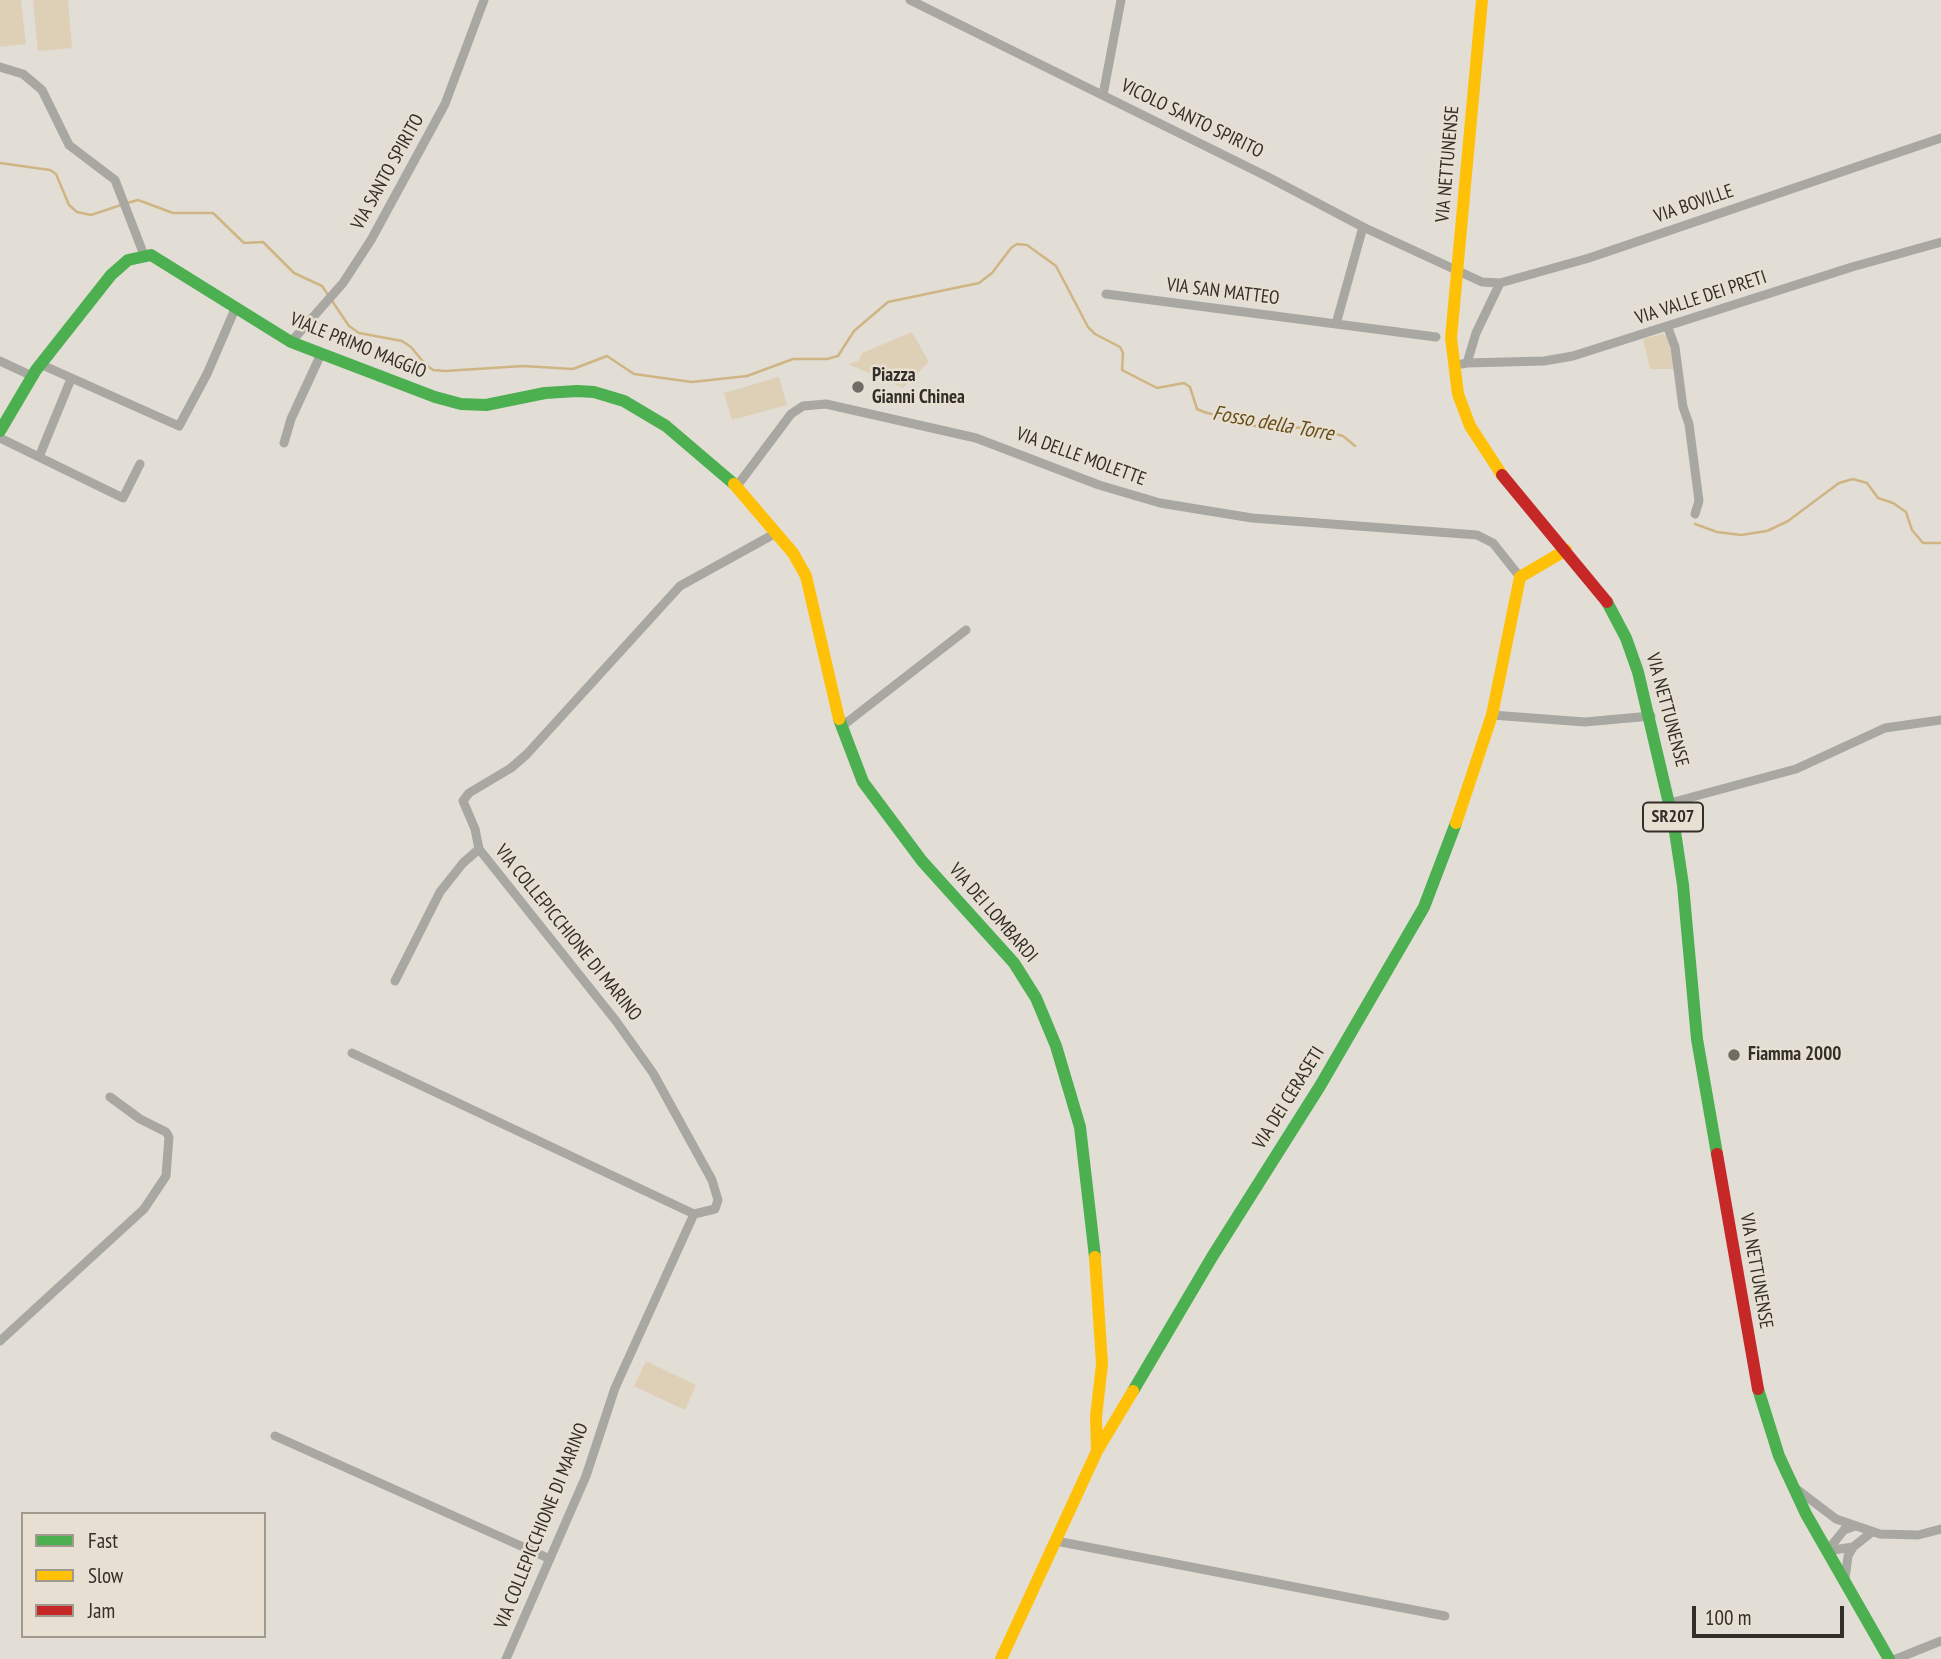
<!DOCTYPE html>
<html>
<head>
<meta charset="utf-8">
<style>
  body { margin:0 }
  #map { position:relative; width:1941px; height:1659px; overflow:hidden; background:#e2ded6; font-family:"PT Sans Narrow",sans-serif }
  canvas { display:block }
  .legend { position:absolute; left:21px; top:1512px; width:245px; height:126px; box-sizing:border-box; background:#e7dfd1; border:2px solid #9f998e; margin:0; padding:9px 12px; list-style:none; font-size:21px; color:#322f2a }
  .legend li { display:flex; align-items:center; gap:14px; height:35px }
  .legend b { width:35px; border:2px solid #9f998e }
  .scale { position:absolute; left:1692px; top:1606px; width:152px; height:32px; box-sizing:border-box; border:4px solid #322f2a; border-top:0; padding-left:9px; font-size:21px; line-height:24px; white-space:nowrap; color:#322f2a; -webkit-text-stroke:5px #e7dfd1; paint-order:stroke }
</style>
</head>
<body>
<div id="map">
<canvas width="1941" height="1659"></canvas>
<ul class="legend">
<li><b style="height:9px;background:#4caf50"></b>Fast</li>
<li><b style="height:9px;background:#ffc107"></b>Slow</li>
<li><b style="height:9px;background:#c62828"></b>Jam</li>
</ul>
<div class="scale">100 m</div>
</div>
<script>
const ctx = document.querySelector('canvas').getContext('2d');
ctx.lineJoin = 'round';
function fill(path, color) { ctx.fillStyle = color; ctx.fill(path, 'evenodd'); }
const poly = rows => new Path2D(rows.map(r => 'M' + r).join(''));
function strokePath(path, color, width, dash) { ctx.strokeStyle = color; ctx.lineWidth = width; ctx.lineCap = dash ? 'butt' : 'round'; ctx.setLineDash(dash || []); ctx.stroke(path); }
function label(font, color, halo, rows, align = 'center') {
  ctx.font = font + ' "PT Sans Narrow",sans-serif'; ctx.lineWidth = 5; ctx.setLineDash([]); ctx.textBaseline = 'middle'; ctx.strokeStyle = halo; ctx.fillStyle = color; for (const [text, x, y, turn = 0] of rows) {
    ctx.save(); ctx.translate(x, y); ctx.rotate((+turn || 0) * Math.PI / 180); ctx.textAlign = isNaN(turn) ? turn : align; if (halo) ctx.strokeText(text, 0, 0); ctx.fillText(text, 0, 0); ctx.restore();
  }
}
fill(poly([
  [0,0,21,0,26,44,0,47],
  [33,0,68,0,72,48,38,51],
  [912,332,929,362,903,388,848,364,859,361,862,353],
  [1663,334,1669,338,1675,369,1650,369,1643,339],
  [779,377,787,405,732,420,724,393],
  [646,1361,696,1385,685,1410,634,1386]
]), '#ded0b6');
strokePath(poly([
  [0,163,50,170,56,174,69,205,77,212,91,215,121,205],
  [127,203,138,200,173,213,213,213,244,243,263,242,294,273,322,286,349,326,359,333,402,341,411,347,425,364,433,370,445,371,523,366,573,369,607,356,634,374,692,382,747,376,793,359,827,359,838,356,854,331,888,302,979,283,992,273,1011,248,1017,244,1027,245,1056,266,1088,327,1095,334,1120,347,1123,353,1122,370,1157,388,1184,383,1190,387,1197,409,1204,412,1259,427,1314,428,1343,436,1355,446],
  [1695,524,1717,532,1741,535,1767,531,1788,521,1839,483,1853,479,1867,483,1878,498,1893,503,1906,512,1912,530,1923,543,1941,543]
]), '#d0b584', 2.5);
strokePath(poly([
  [910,0,1268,177,1363,227,1482,282,1500,283,1589,258,1941,138],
  [0,67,23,74,42,90,69,145,115,180,144,255],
  [1103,95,1121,0],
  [1106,294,1436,337],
  [1336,324,1363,227],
  [1668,328,1675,347,1683,407,1689,424,1699,501,1695,514],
  [291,342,343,283,371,240,445,104,484,0],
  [0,361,32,376],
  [1467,363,1544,361,1573,356,1852,267,1941,242],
  [40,364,179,426,207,374,235,309],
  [1462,364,1467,363,1476,333,1500,283],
  [0,438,123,498,140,464],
  [284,443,291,419,321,354],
  [39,457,71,379],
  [737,486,791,414,803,406,826,404,976,438,1099,485,1160,503,1252,518,1477,535,1493,543,1520,577],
  [1492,715,1585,722,1651,716],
  [841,727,966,630],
  [1670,803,1796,769,1885,728,1941,720],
  [395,981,440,892,463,863,479,849],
  [352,1053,694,1214,715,1209,718,1200,712,1180,653,1073,616,1021,479,849,475,829,463,801,469,793,511,768,527,754,680,586,776,533],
  [0,1341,144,1209,166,1176,169,1137,166,1132,140,1119,110,1097],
  [275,1436,550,1559],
  [1798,1490,1836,1519,1880,1534,1918,1535,1941,1529],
  [1056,1541,1445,1616],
  [1827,1551,1853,1547,1872,1532],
  [1827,1551,1844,1530,1855,1526],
  [1845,1579,1848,1556,1853,1547],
  [506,1659,586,1476,615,1388,694,1214],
  [1896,1659,1941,1641]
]), '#a8a7a2', 9);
strokePath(poly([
  [0,431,36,370,111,275,128,260,151,255,291,342,435,397,461,404,486,405,545,393,577,391,594,392,624,401,666,426,734,484],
  [1607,602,1626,638,1638,672,1674,825,1683,885,1697,1039,1717,1154],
  [839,719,863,782,922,861,1014,963,1036,998,1056,1046,1080,1127,1095,1257],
  [1758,1389,1779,1456,1806,1514,1889,1659],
  [1133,1391,1212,1257,1320,1086,1424,907,1456,823]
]), '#4caf50', 12);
strokePath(poly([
  [1482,0,1451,338,1458,394,1470,426,1502,475],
  [734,484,793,553,806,576,839,719],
  [1456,823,1492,715,1520,577,1566,550],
  [1095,1257,1102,1364,1096,1417,1097,1451],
  [1001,1659,1097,1451,1133,1391]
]), '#ffc107', 12);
strokePath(poly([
  [1502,475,1607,602],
  [1717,1154,1758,1389]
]), '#c62828', 12);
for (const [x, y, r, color] of [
  [858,387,7,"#706c66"],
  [1734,1055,7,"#706c66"]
]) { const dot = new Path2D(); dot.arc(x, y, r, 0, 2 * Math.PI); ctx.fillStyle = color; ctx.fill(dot); strokePath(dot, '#e7dfd1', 2.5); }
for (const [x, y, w] of [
  [1673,817,60]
]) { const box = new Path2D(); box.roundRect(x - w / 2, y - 14.5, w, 29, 5); ctx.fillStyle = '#e7dfd1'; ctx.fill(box); strokePath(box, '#322f2a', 2); }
label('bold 18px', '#322f2a', null, [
  ["SR207",1673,817]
]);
label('19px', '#322f2a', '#e7dfd1', [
  ["VICOLO SANTO SPIRITO",1192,119,26],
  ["VIA NETTUNENSE",1448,164,-85],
  ["VIA SANTO SPIRITO",388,172,-61],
  ["VIA BOVILLE",1694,204,-19],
  ["VIA SAN MATTEO",1223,292,7],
  ["VIA VALLE DEI PRETI",1701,298,-18],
  ["VIALE PRIMO MAGGIO",358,346,22],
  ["VIA DELLE MOLETTE",1081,457,20],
  ["VIA NETTUNENSE",1667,710,75],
  ["VIA DEI LOMBARDI",993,913,49],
  ["VIA COLLEPICCHIONE DI MARINO",568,933,51],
  ["VIA DEI CERASETI",1289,1098,-58],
  ["VIA NETTUNENSE",1756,1271,80],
  ["VIA COLLEPICCHIONE DI MARINO",542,1526,-68]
]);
label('bold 19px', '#322f2a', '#e7dfd1', [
  ["Piazza",872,376],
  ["Gianni Chinea",872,398],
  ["Fiamma 2000",1748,1055]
], 'left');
label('italic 21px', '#674e1b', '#e7dfd1', [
  ["Fosso della Torre",1273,424,10]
]);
</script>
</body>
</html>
